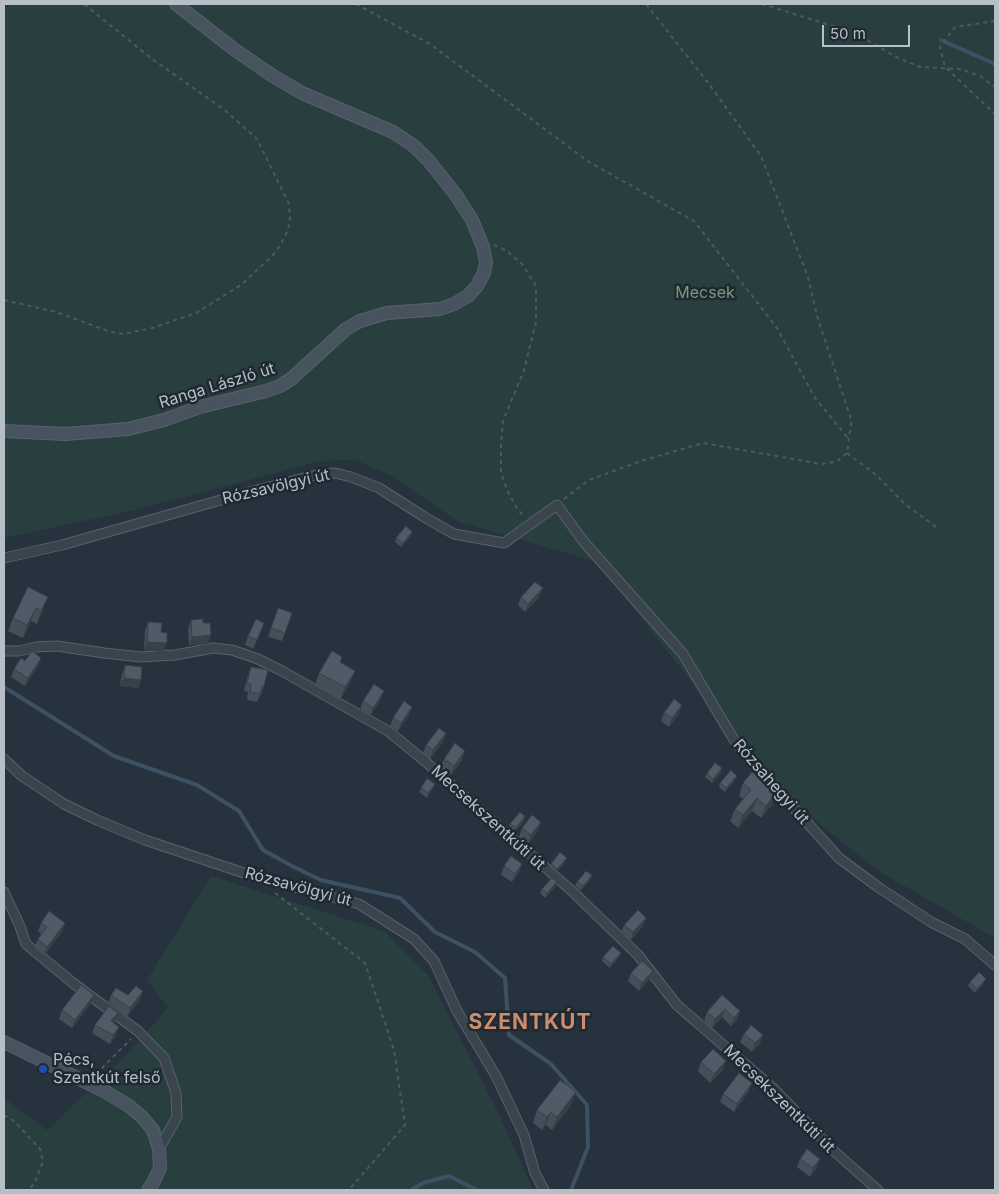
<!DOCTYPE html>
<html>
<head>
<meta charset="utf-8">
<style>
  body { margin:0 }
  #map { position:relative; width:999px; height:1194px; overflow:hidden; background:#26323d; font-family:Inter,sans-serif }
  canvas { display:block }
  .frame { position:absolute; inset:0; border:5px solid #b6bfc8; pointer-events:none }
  .scale { position:absolute; left:822px; top:25px; width:88px; height:22px; box-sizing:border-box; border:2px solid #b6bfc8; border-top:0; padding-left:6px; font-size:15px; line-height:18px; white-space:nowrap; color:#b6bfc8; -webkit-text-stroke:4px #1f2932; paint-order:stroke }
</style>
</head>
<body>
<div id="map">
<canvas width="999" height="1194"></canvas>
<div class="frame"></div>
<div class="scale">50 m</div>
</div>
<script>
const ctx = document.querySelector('canvas').getContext('2d');
ctx.lineJoin = 'round';
function fill(path, color) { ctx.fillStyle = color; ctx.fill(path, 'evenodd'); }
const poly = rows => new Path2D(rows.map(r => 'M' + r).join(''));
function strokePath(path, color, width, dash) { ctx.strokeStyle = color; ctx.lineWidth = width; ctx.lineCap = dash ? 'butt' : 'round'; ctx.setLineDash(dash || []); ctx.stroke(path); }
function label(font, color, halo, rows, align = 'center') {
  ctx.font = font + ' Inter,sans-serif'; ctx.lineWidth = 5; ctx.setLineDash([]); ctx.textBaseline = 'middle'; ctx.strokeStyle = halo; ctx.fillStyle = color; for (const [text, x, y, turn = 0] of rows) {
    ctx.save(); ctx.translate(x, y); ctx.rotate((+turn || 0) * Math.PI / 180); ctx.textAlign = isNaN(turn) ? turn : align; if (halo) ctx.strokeText(text, 0, 0); ctx.fillText(text, 0, 0); ctx.restore();
  }
}
fill(poly([
  [4,4,995,4,995,938,880,872,777,790,597,562,459,522,388,474,355,460,321,461,131,511,4,538],
  [211,876,384,931,428,975,500,1116,533,1190,4,1190,4,1098,47,1130,124,1057,168,1008,147,980]
]), '#293f3f');
strokePath(poly([
  [941,40,995,64],
  [4,687,114,756,197,785,239,811,263,850,294,867,321,880,400,898,435,932,475,952,505,978,509,1035,551,1064,587,1105,588,1147,571,1190],
  [411,1190,423,1183,449,1176,477,1190]
]), '#3d5164', 4);
const street = poly([
  [4,558,62,545,249,492,320,474,335,473,351,477,379,488,426,518,454,534,504,543,557,505,584,542,683,654,737,745,839,858,878,887,931,922,965,939,995,965],
  [4,651,19,651,36,647,57,646,104,653,141,657,175,655,213,648,232,650,258,659,282,671,388,731,426,762,573,892,638,955,677,1005,775,1090,835,1152,878,1190],
  [4,759,22,776,64,804,97,820,145,840,253,876,359,904,414,939,434,961,457,1011,496,1076,524,1135,535,1173,544,1190],
  [4,892,19,924,26,944,73,983,138,1031,164,1058,176,1093,177,1117,159,1149]
]);
const secondary = poly([
  [4,431,65,434,128,429,164,420,200,407,266,391,280,386,291,379,346,329,360,321,387,313,440,309,454,304,468,296,477,286,484,273,486,262,483,247,472,220,456,195,429,161,414,146,393,132,302,93,273,76,235,50,176,4],
  [4,1042,106,1092,129,1106,142,1117,153,1130,159,1149,160,1168,153,1183,148,1190]
]);
strokePath(street, '#58626b', 11);
strokePath(secondary, '#58626b', 14);
strokePath(poly([
  [356,4,430,44,589,162,694,221,777,328,815,398,848,438],
  [762,4,855,33,896,57,920,67,960,69,980,76,995,87],
  [995,21,955,27,940,47,945,67,995,114],
  [494,245,507,251,522,264,536,286,536,322,524,370,503,421,501,444,501,473,508,492,518,510,525,517],
  [4,300,56,312,108,331,123,334,152,328,196,313,241,285,273,255,281,244,288,230,290,218,289,204,257,139,226,111,152,59,84,4],
  [847,453,875,474,905,504,936,527],
  [564,499,589,480,644,460,703,443,821,464,836,462,847,453,849,441,848,438,851,428,851,419,817,316,808,277,761,156,709,84,646,4],
  [275,893,365,963,394,1050,405,1125,349,1190],
  [96,1074,131,1039],
  [4,1115,14,1121,40,1149,43,1161,34,1184,28,1190]
]), '#485c5c', 2, [4, 4]);
strokePath(street, '#3a444d', 9);
strokePath(secondary, '#485360', 12);
fill(poly([
  [412,532,411,536,401,547,395,542,396,538],
  [28,587,43,610,37,624,31,621,23,638,8,631,13,618],
  [521,597,539,597,525,612,518,605],
  [278,608,292,613,282,641,268,637],
  [191,620,203,623,208,644,189,645,188,629],
  [148,622,164,652,144,650,145,631],
  [261,631,253,649,245,645,248,636],
  [41,658,38,666,25,686,11,677,14,669],
  [340,662,355,671,350,683,340,700,315,686,319,673],
  [125,665,141,680,138,688,120,686,122,674],
  [251,667,264,686,261,695,260,695,257,702,247,700,248,692,244,691,248,675],
  [381,699,370,716,360,710,363,701],
  [412,707,409,715,398,731,390,726,393,718],
  [664,713,679,714,669,727,661,721],
  [446,733,443,742,430,759,423,753,426,745],
  [444,759,462,760,451,775,440,767],
  [707,773,721,773,712,783,705,777],
  [735,780,725,792,719,787,720,783],
  [743,783,772,805,761,818,752,811,738,828,730,821,735,809,743,799,739,796],
  [435,784,433,788,427,798,419,792,421,788],
  [524,821,514,833,508,828,510,824],
  [522,828,538,831,528,844,519,837],
  [565,862,556,873,550,868,551,864],
  [522,864,519,872,512,882,501,875,504,866],
  [592,875,590,880,581,890,575,886,577,882],
  [557,882,555,887,545,898,540,893,542,889],
  [646,918,643,926,630,941,621,933,624,925],
  [41,923,65,923,62,932,44,955,34,948,38,939,41,934,38,931],
  [603,957,619,957,610,968,602,961],
  [631,973,649,980,639,991,628,981],
  [970,982,984,983,975,993,968,986],
  [94,995,91,1003,72,1028,59,1019,62,1010],
  [111,995,128,995,140,1000,127,1017,108,1004],
  [722,995,737,1020,731,1026,722,1017,712,1028,704,1020,707,1012],
  [118,1013,114,1023,116,1035,110,1044,92,1033,95,1025],
  [744,1034,763,1035,760,1043,752,1052,740,1042],
  [701,1062,723,1070,710,1083,698,1071],
  [752,1083,749,1091,734,1112,720,1102,723,1094],
  [571,1105,552,1130,546,1125,542,1130,533,1123,537,1110],
  [800,1159,817,1168,810,1177,797,1167]
]), '#454e59');
fill(poly([
  [412,532,411,536,401,547,403,543],
  [543,588,539,597,525,612,528,604],
  [48,597,43,610,37,624,41,611],
  [36,608,31,621,23,638,27,625],
  [211,635,208,644,189,645,192,637],
  [147,642,167,643,164,652,144,650],
  [41,658,38,666,25,686,28,678],
  [355,671,350,683,340,700,345,687],
  [124,678,141,680,138,688,120,686],
  [384,691,381,699,370,716,373,708],
  [682,705,679,714,669,727,672,718],
  [412,707,409,715,398,731,401,723],
  [446,733,443,742,430,759,433,750],
  [465,751,462,760,451,775,454,766],
  [722,768,721,773,712,783,713,779],
  [737,776,735,780,725,792,726,788],
  [435,784,433,788,427,798,428,793],
  [776,793,772,805,761,818,766,806],
  [757,798,752,811,738,828,743,815],
  [525,816,524,821,514,833,516,828],
  [541,822,538,831,528,844,531,835],
  [567,858,565,862,556,873,557,869],
  [522,864,519,872,512,882,515,874],
  [592,875,590,880,581,890,583,886],
  [557,882,555,887,545,898,547,893],
  [646,918,643,926,630,941,633,932],
  [65,923,62,932,44,955,47,947],
  [621,953,619,957,610,968,611,964],
  [653,971,649,980,639,991,642,983],
  [986,979,984,983,975,993,977,989],
  [143,991,140,1000,127,1017,130,1008],
  [94,995,91,1003,72,1028,75,1020],
  [725,1009,722,1017,712,1028,715,1019],
  [740,1011,737,1020,731,1026,734,1018],
  [118,1013,115,1021,108,1030,111,1021],
  [119,1027,116,1035,110,1044,113,1035],
  [763,1035,760,1043,752,1052,755,1043],
  [726,1061,723,1070,710,1083,714,1074],
  [752,1083,749,1091,734,1112,737,1104],
  [576,1092,571,1105,552,1130,557,1117],
  [551,1112,546,1125,542,1130,547,1117],
  [820,1159,817,1168,810,1177,813,1168]
]), '#384048');
const building = poly([
  [406,526,412,532,403,543,396,538,406,526],
  [535,582,543,588,528,604,521,597,535,582],
  [28,587,48,597,41,611,36,608,27,625,13,618,28,587],
  [278,608,292,613,285,633,271,628,278,608],
  [203,619,203,623,210,623,211,635,192,637,191,620,203,619],
  [256,619,264,623,257,640,248,636,256,619],
  [148,622,162,623,161,632,167,633,167,643,147,642,148,622],
  [32,651,41,658,28,678,14,669,21,658,25,661,32,651],
  [332,651,342,657,340,662,355,671,345,687,319,673,332,651],
  [125,665,142,667,141,680,124,678,125,665],
  [251,667,268,670,264,686,262,686,260,694,250,692,251,684,247,683,251,667],
  [374,684,384,691,373,708,363,701,374,684],
  [674,699,682,705,672,718,664,713,674,699],
  [404,701,412,707,401,723,393,718,404,701],
  [439,728,446,733,433,750,426,745,439,728],
  [455,743,465,751,454,766,444,759,455,743],
  [715,763,722,768,713,779,707,773,715,763],
  [731,770,737,776,726,788,720,783,731,770],
  [752,772,776,793,766,806,757,798,743,815,735,809,751,790,743,783,752,772],
  [427,778,435,784,428,793,421,788,427,778],
  [520,812,525,816,516,828,510,824,520,812],
  [532,815,541,822,531,835,522,828,532,815],
  [560,852,567,858,557,869,551,864,560,852],
  [511,856,522,864,515,874,504,866,511,856],
  [586,871,592,875,583,886,577,882,586,871],
  [552,878,557,882,547,893,542,889,552,878],
  [638,910,646,918,633,932,624,925,638,910],
  [49,911,65,923,47,947,38,939,47,927,41,923,49,911],
  [613,946,621,953,611,964,603,957,613,946],
  [642,961,653,971,642,983,631,973,642,961],
  [979,972,986,979,977,989,970,982,979,972],
  [81,985,94,995,75,1020,62,1010,81,985],
  [136,986,143,991,130,1008,111,995,116,988,128,995,136,986],
  [722,995,740,1011,734,1018,725,1009,715,1019,707,1012,722,995],
  [109,1006,118,1013,111,1021,119,1027,113,1035,95,1025,109,1006],
  [751,1025,763,1035,755,1043,744,1034,751,1025],
  [713,1049,726,1061,714,1074,701,1062,713,1049],
  [739,1073,752,1083,737,1104,723,1094,739,1073],
  [560,1080,576,1092,557,1117,551,1112,547,1117,537,1110,560,1080],
  [807,1149,820,1159,813,1168,800,1159,807,1149]
]);
fill(building, '#505b67');
strokePath(building, '#384048', 1);
for (const [x, y, r, color] of [
  [43,1069,5,"#1a4fb4"]
]) { const dot = new Path2D(); dot.arc(x, y, r, 0, 2 * Math.PI); ctx.fillStyle = color; ctx.fill(dot); strokePath(dot, '#1f2932', 2); }
label('16px', '#769c7b', '#1f2932', [
  ["Mecsek",705,293]
]);
label('16px', '#b6bfc8', '#1f2932', [
  ["Ranga László út",217,386,-17],
  ["Rózsavölgyi út",276,487,-13],
  ["Rózsahegyi út",771,782,49],
  ["Mecsekszentkúti út",488,818,42],
  ["Rózsavölgyi út",298,887,15],
  ["Mecsekszentkúti út",779,1099,44]
]);
label('16px', '#b6bfc8', '#1f2932', [
  ["Pécs,",53,1060],
  ["Szentkút felső",53,1078]
], 'left');
ctx.letterSpacing = '1px';
label('bold 21px', '#cd8d6c', '#1f2932', [
  ["SZENTKÚT",530,1023]
]);
ctx.letterSpacing = '0px';
</script>
</body>
</html>
